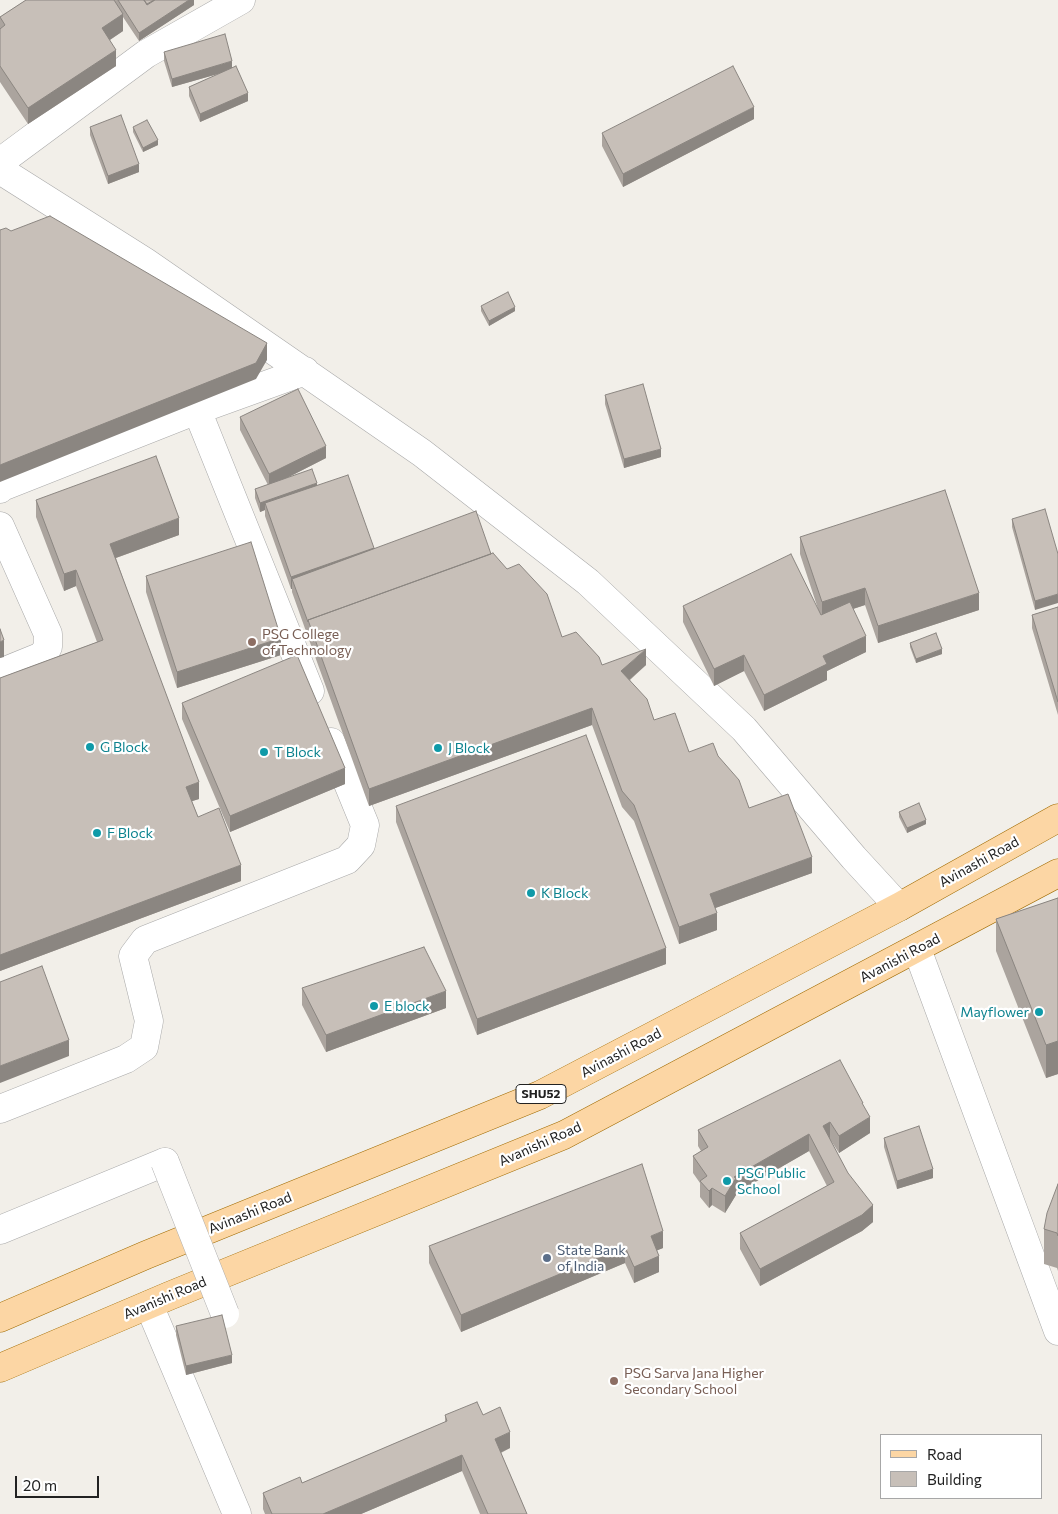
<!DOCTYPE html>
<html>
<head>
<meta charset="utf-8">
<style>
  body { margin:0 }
  #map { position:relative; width:1058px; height:1514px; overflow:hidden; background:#f2efe9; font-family:Commissioner,sans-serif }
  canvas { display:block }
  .legend { position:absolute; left:880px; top:1434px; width:162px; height:65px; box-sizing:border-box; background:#fff; border:1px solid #a7a7a7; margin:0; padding:6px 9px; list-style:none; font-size:15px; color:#222 }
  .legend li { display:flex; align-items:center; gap:10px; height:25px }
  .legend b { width:25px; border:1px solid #a7a7a7 }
  .scale { position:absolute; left:15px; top:1476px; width:84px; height:22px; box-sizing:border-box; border:2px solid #222; border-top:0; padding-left:6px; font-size:15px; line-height:18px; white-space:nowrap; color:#222; -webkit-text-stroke:4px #fff; paint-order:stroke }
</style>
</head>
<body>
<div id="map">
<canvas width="1058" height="1514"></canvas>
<ul class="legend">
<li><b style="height:6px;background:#fcd6a4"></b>Road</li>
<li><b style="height:14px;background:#c7bfb8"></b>Building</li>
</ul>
<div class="scale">20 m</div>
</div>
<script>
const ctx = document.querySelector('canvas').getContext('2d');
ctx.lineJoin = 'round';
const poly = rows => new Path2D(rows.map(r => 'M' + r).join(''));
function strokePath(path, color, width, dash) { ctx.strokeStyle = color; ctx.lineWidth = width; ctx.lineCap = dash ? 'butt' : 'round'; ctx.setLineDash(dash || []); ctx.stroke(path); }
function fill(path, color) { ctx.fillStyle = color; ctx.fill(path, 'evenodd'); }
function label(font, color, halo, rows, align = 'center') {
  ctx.font = font + ' Commissioner,sans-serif'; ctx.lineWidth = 4.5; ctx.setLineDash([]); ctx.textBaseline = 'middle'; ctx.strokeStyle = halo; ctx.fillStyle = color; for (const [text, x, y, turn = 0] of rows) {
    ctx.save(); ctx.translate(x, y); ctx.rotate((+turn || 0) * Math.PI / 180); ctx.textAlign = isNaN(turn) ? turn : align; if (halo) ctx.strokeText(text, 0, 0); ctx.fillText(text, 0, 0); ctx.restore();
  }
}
const minor = poly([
  [0,162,146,54,241,0],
  [0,170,144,261,422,453,588,582,744,729,854,858,899,907],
  [197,410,310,691],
  [0,489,2,487,197,410,305,371],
  [0,526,48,634,48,647,42,656,0,673],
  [917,949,1058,1331],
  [0,1109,126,1059,144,1047,149,1021,133,956,145,940,347,860,361,845,365,825,331,742],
  [0,1230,165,1162],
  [149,1305,237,1514]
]);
const major = poly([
  [0,1318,146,1255,540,1095,899,907,1058,818],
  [0,1368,169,1296,564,1135,1058,873]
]);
strokePath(minor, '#a9a9a9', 29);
strokePath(major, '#a06b00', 29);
strokePath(minor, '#fff', 28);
strokePath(major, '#fcd6a4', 28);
const minorBridge = poly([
  [165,1162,225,1314]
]);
strokePath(minorBridge, '#a9a9a9', 29, []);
strokePath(minorBridge, '#fff', 28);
fill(poly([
  [26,0,194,0,194,5,139,41,123,17,123,31,110,40,116,66,28,124,0,82,0,17],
  [164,52,232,68,248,101,200,122,189,96,189,87,221,73,172,87,164,61],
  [754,119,623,187,602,146,602,133],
  [90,127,139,172,108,184,90,135],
  [133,127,158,145,143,152,133,132],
  [481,306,515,311,489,326,481,311],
  [605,395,661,457,624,468,605,404],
  [240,417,326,458,285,479,317,485,374,549,491,554,562,637,602,665,646,665,630,680,654,720,689,752,718,756,749,808,812,873,715,908,717,930,679,944,634,821,622,807,592,725,369,806,308,637,292,592,292,589,291,589,265,516,265,510,260,512,255,498,255,489,268,485,240,430],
  [36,500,179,535,116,558,199,799,192,801,198,817,241,881,0,971,0,678,97,642,76,586,64,591,36,517],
  [1012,519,1058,554,1035,610,1012,527],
  [800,537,979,610,878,643,865,605,853,609,866,652,827,671,827,680,764,711,744,671,714,686,683,622,683,606,820,615,800,554],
  [146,576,281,655,177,688,146,592],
  [1058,607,1058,715,1032,628,1032,615],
  [910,643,942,654,916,663,910,647],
  [182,703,345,784,230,832,182,719],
  [396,806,666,964,477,1035,396,822],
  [899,812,926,824,907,833,899,817],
  [1058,898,1058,1074,1046,1078,996,951,996,919],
  [302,988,446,1008,326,1052,302,1005],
  [863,1105,870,1133,839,1153,830,1139,873,1222,862,1231,760,1286,740,1249,740,1233,827,1186,809,1151,736,1193,736,1195,725,1213,712,1205,709,1208,700,1197,700,1183,693,1173,693,1156,701,1151,698,1146,698,1130],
  [884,1138,933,1178,897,1189,884,1147],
  [1058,1184,1058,1271,1057,1268,1044,1264,1044,1229],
  [429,1246,663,1248,657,1250,659,1272,634,1283,625,1263,461,1332,429,1263],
  [176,1326,232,1363,186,1375,176,1335],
  [445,1415,483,1415,510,1448,501,1453,527,1514,480,1514,462,1471,361,1514,265,1514,263,1509,263,1493,302,1483,445,1422]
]), '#aba49e');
fill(poly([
  [189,0,194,0,194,5,139,41,139,33],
  [123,14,123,31,102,45,102,28],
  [116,50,116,66,28,124,28,108],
  [232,61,232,70,172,87,172,79],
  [248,93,248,101,200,122,200,114],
  [754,107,754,119,623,187,623,174],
  [158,140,158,145,143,152,143,148],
  [139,164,139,172,108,184,108,176],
  [515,307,515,311,489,326,489,321],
  [267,343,267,360,256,379,0,482,0,465],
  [326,446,326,458,269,487,269,474],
  [661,449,661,457,624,468,624,459],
  [317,483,317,492,265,503,265,510,260,512,260,503],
  [179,518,179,535,110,560,110,544],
  [374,548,374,561,292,579,292,589,291,589,291,577],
  [76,570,76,586,64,591,64,574],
  [865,588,865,605,822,619,822,602],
  [979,593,979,610,878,643,878,626],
  [1058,594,1058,603,1035,610,1035,601],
  [866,636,866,652,827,671,827,680,764,711,764,695,823,656],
  [281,638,281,655,177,688,177,672],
  [4,640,4,657,0,658,0,642],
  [646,649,646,665,621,687,621,671],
  [942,649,942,654,916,663,916,659],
  [744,655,744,671,714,686,714,669],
  [592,708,592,725,369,806,369,789],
  [345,768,345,784,230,832,230,816],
  [199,782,199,799,186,803,186,787],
  [926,820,926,824,907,833,907,828],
  [812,857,812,873,710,910,710,894],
  [241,865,241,881,0,971,0,955],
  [717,913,717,930,679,944,679,927],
  [666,948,666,964,477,1035,477,1019],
  [446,991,446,1008,326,1052,326,1035],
  [69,1040,69,1056,0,1083,0,1066],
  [1058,1041,1058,1074,1046,1078,1046,1045],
  [870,1117,870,1133,839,1153,839,1136],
  [830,1122,830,1138,823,1143,823,1126],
  [809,1134,809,1151,736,1193,736,1195,725,1213,725,1196,734,1177],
  [933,1169,933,1178,897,1189,897,1181],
  [712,1188,712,1205,709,1208,709,1191],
  [873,1205,873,1222,862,1231,760,1286,760,1269],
  [663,1231,663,1248,651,1253,651,1236],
  [625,1247,625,1263,461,1332,461,1315],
  [659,1256,659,1272,634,1283,634,1267],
  [232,1355,232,1363,186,1375,186,1366],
  [510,1432,510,1448,495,1455,495,1439],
  [462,1455,462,1471,361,1514,323,1514]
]), '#8b8681');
const building = poly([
  [26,0,114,0,123,14,102,28,116,50,28,108,0,66,0,29,5,25,0,17,26,0],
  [118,0,144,0,147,5,155,0,189,0,139,33,118,0],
  [144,0,154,0,147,4,144,0],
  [225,34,232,61,172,79,164,52,225,34],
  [236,66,248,93,200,114,189,87,236,66],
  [733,66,754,107,623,174,602,133,733,66],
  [121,115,139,164,108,176,90,127,121,115],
  [147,120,158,140,143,148,133,127,147,120],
  [50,216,267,343,256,363,0,465,0,230,6,228,11,231,50,216],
  [508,292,515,307,489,321,481,306,508,292],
  [643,384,661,449,624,459,605,395,643,384],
  [298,389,326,446,269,474,240,417,298,389],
  [156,456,179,518,110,544,199,782,186,787,198,817,219,808,241,865,0,955,0,678,103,640,76,570,64,574,36,500,156,456],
  [312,469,317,483,260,503,255,489,312,469],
  [348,475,374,548,291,577,265,503,348,475],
  [945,490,979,593,878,626,865,588,822,602,800,537,945,490],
  [1045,509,1058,554,1058,594,1035,601,1012,519,1045,509],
  [476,511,491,554,308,620,308,622,292,579,476,511],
  [251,542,281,638,177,672,146,576,251,542],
  [493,553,507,569,519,564,547,594,562,637,576,632,599,657,602,665,646,649,621,671,647,699,654,720,675,713,689,752,713,743,718,756,739,780,749,808,788,794,812,857,710,894,717,913,679,927,634,805,622,791,592,708,369,789,308,620,493,553],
  [791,554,821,615,850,602,866,636,823,656,827,664,764,695,744,655,714,669,683,606,791,554],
  [1058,607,1058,702,1032,615,1058,607],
  [0,629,4,640,0,642,0,629],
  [936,633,942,649,916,659,910,643,936,633],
  [297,655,345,768,230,816,182,703,297,655],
  [586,735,666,948,477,1019,396,806,586,735],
  [919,803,926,820,907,828,899,812,919,803],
  [1058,898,1058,1041,1046,1045,996,919,1058,898],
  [424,947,446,991,326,1035,302,988,424,947],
  [42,966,69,1040,0,1066,0,982,42,966],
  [840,1060,863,1103,862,1103,870,1117,839,1136,830,1122,823,1126,848,1173,873,1205,862,1215,760,1269,740,1233,834,1182,809,1134,734,1177,736,1178,725,1196,712,1188,709,1191,700,1181,707,1176,693,1156,708,1147,698,1130,840,1060],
  [919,1126,933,1169,897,1181,884,1138,919,1126],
  [642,1164,663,1231,651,1236,659,1256,634,1267,625,1247,461,1315,429,1246,642,1164],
  [1058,1184,1058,1236,1057,1233,1044,1229,1047,1213,1058,1184],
  [222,1315,232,1355,186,1366,176,1326,222,1315],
  [477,1402,483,1415,500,1407,510,1432,495,1439,527,1514,488,1514,462,1455,323,1514,272,1514,263,1493,300,1477,302,1483,447,1421,445,1415,477,1402]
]);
fill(building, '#c7bfb8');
strokePath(building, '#8b8681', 1);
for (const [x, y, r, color] of [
  [252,642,5,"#8d6e63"],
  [90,747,5,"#0f9aa8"],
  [438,748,5,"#0f9aa8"],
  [264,752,5,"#0f9aa8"],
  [97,833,5,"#0f9aa8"],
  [531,893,5,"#0f9aa8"],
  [374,1006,5,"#0f9aa8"],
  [1039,1012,5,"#0f9aa8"],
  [727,1181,5,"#0f9aa8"],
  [547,1258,5,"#5c6f8a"],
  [614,1381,5,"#8d6e63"]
]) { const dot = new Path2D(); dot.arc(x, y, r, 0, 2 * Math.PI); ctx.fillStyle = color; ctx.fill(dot); strokePath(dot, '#fff', 2); }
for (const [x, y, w] of [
  [541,1094,50]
]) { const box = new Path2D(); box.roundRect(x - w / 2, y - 9.5, w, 19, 4); ctx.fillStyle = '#fff'; ctx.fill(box); strokePath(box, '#222', 1); }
label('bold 12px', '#222', null, [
  ["SHU52",541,1094]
]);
label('14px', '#785e54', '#fff', [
  ["PSG College",262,634],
  ["of Technology",262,650],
  ["PSG Sarva Jana Higher",624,1373],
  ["Secondary School",624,1389]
], 'left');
label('14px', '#0d838f', '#fff', [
  ["G Block",100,747],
  ["J Block",448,748],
  ["T Block",274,752],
  ["F Block",107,833],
  ["K Block",541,893],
  ["E block",384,1006],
  ["Mayflower",1029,1012,"right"],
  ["PSG Public",737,1173],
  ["School",737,1189]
], 'left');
label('14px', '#222', '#fff', [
  ["Avinashi Road",979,862,-29],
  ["Avanishi Road",900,958,-28],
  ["Avinashi Road",621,1053,-28],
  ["Avanishi Road",540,1144,-24],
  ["Avinashi Road",250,1213,-22],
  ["Avanishi Road",165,1298,-23]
]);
label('14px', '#4e5e75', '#fff', [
  ["State Bank",557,1250],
  ["of India",557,1266]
], 'left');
</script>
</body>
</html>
